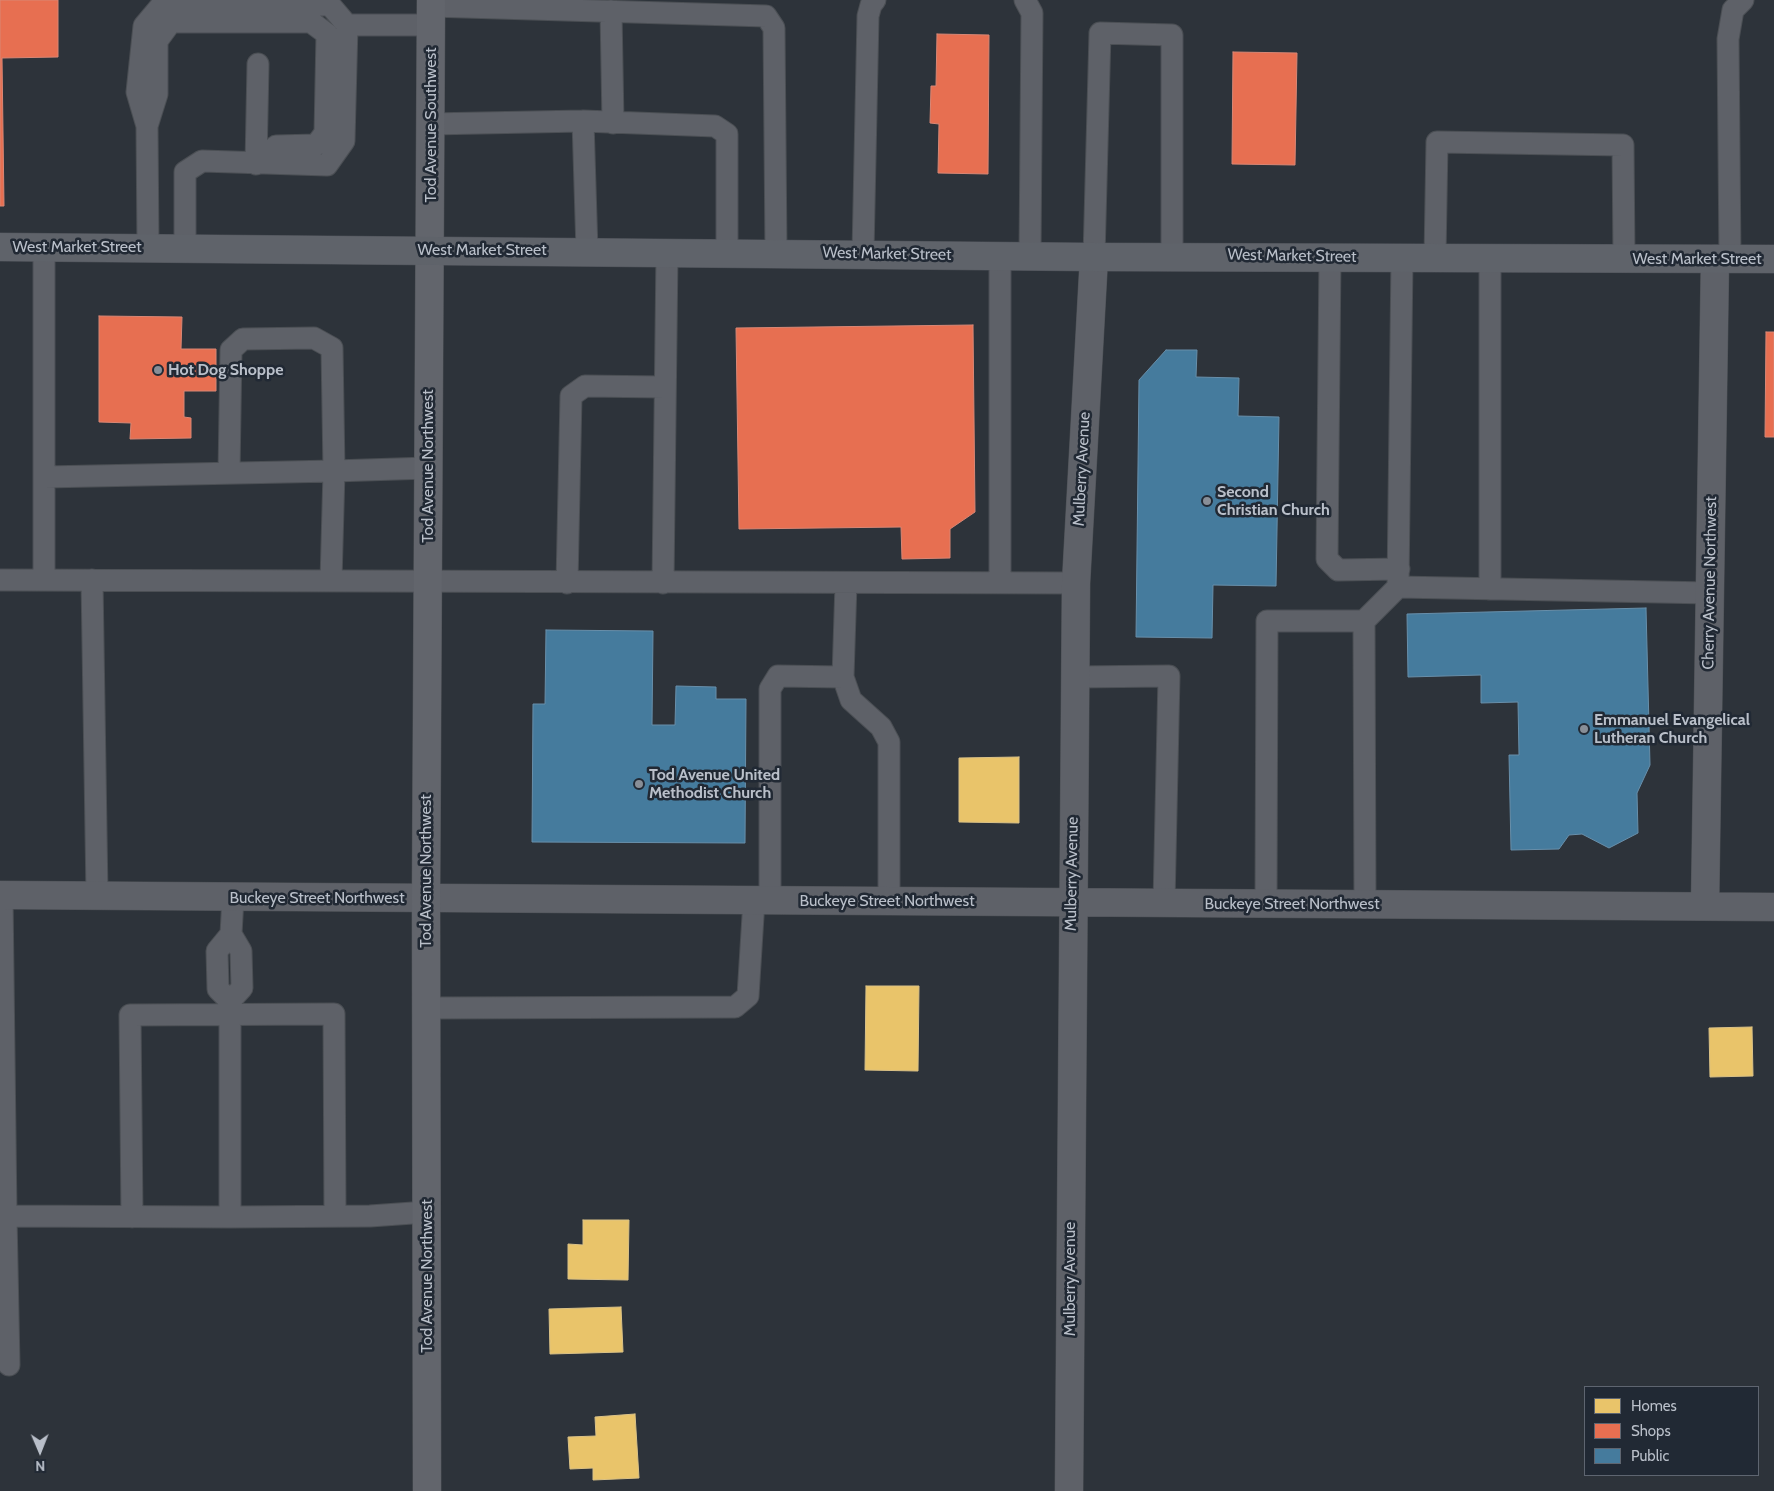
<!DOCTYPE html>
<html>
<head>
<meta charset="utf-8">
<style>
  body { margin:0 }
  #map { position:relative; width:1774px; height:1491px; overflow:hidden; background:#2d333a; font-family:Cabin,sans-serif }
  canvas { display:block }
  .legend { position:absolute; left:1584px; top:1386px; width:175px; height:90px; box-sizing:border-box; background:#212934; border:1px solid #5e6570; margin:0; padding:6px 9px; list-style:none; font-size:15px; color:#b9bfc9 }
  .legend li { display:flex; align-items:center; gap:10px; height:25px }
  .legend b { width:25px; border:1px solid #5e6570 }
  .north { position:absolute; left:15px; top:1426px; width:50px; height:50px; -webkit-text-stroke:4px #212934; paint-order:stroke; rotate:179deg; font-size:14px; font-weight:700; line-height:20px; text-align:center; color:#b9bfc9 }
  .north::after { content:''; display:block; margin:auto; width:18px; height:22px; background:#b9bfc9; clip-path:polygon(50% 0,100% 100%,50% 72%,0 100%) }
</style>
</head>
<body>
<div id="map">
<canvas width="1774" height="1491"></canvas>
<ul class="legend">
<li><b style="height:14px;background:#e9c46a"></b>Homes</li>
<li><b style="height:14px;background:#e76f51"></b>Shops</li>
<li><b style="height:14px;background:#457b9d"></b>Public</li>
</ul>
<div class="north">N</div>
</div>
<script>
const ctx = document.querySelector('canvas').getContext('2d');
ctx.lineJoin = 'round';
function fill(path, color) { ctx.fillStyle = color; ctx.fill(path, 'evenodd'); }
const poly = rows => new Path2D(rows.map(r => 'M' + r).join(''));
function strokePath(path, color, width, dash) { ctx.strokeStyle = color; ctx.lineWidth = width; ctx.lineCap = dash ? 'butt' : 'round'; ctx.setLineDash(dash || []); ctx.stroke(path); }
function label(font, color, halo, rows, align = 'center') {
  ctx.font = font + ' Cabin,sans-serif'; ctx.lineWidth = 5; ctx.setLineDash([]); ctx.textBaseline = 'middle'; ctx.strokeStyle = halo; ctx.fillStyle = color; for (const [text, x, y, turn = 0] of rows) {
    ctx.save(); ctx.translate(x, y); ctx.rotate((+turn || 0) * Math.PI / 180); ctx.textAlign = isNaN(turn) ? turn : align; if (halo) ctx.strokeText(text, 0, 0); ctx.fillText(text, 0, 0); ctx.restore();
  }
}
const homes = poly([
  [1019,757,1019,823,959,822,959,758,1019,757],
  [866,986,919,986,918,1071,865,1070,866,986],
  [1752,1027,1753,1076,1710,1077,1709,1028,1752,1027],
  [583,1220,629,1220,628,1280,568,1279,568,1244,583,1245,583,1220],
  [621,1307,623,1352,550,1354,549,1309,621,1307],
  [635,1414,639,1478,593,1480,593,1468,570,1469,568,1437,596,1436,595,1417,635,1414]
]);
fill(homes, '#e9c46a');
strokePath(homes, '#dbc286', 1);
const shops = poly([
  [0,0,58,0,58,57,2,58,4,206,0,206,0,0],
  [937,34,989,35,988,174,938,173,939,124,930,123,931,86,936,86,937,34],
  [1233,52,1297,53,1295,165,1232,164,1233,52],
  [99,316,182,317,181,349,216,349,216,391,184,391,184,417,191,418,191,438,130,439,131,423,99,422,99,316],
  [973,325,975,512,950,529,950,558,902,559,901,527,739,529,736,328,973,325],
  [1766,332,1774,332,1774,437,1765,437,1766,332]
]);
fill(shops, '#e76f51');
strokePath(shops, '#d98775', 1);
const public = poly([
  [1166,350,1197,350,1196,377,1239,378,1238,416,1279,417,1276,586,1213,585,1212,638,1136,637,1139,380,1166,350],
  [1646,608,1650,765,1637,793,1638,833,1609,848,1582,834,1569,835,1559,849,1511,850,1509,755,1519,755,1518,702,1481,703,1481,675,1408,677,1407,614,1646,608],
  [546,630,653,631,652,725,675,725,676,686,716,687,716,699,746,699,745,843,532,842,533,704,545,704,546,630]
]);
fill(public, '#457b9d');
strokePath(public, '#688faa', 1);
const lane = poly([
  [1025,0,1032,13,1030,255],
  [431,6,766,16,774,28,776,253],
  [611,11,613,123],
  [347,25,431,25],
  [583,121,587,251],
  [430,124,583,121,715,126,727,134,727,252],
  [147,126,157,94,157,41,171,22,311,22,327,34,325,133,316,145,276,146,256,164],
  [256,164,258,64],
  [148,248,147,126,137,92,144,26,165,1,330,5,347,25,344,141,327,165,202,161,185,172,185,247],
  [863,253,868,16,871,5,875,0],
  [1000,255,1000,583],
  [1094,257,1100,33,1172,35,1172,255],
  [1330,257,1327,559,1338,570,1399,569],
  [1402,257,1398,587,1710,593],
  [1435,257,1437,142,1623,145,1624,258],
  [1490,258,1490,589],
  [1730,259,1728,39,1733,10,1743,0],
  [45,477,334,471,332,348,314,338,243,339,231,350,229,473],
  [0,580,1076,583],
  [44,580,44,247],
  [92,580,97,895],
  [331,581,334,471,428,468],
  [567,583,571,396,585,386,665,387],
  [663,583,667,252],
  [846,583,843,677,851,700,881,727,889,742,889,901],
  [1074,677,1169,676,1164,903],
  [2,895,6,1216],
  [770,900,770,689,778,676,843,677],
  [1266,903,1267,621,1364,621],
  [1365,904,1364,621,1398,587],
  [231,934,217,951,218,989,230,1001,242,988,241,951,231,934,233,898],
  [426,1008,735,1007,748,996,754,900],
  [132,1217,130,1015,334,1014,335,1216],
  [230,1217,370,1216,427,1212],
  [9,1365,6,1216,230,1217,230,1001]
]);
const street = poly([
  [0,895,1774,907],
  [1705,906,1715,259],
  [1069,1491,1076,583,1094,257]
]);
const secondary = poly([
  [427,1491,426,898,431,0]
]);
const primary = poly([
  [0,247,1094,257,1774,259]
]);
strokePath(lane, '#4b4f54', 23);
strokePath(street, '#4b4f54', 29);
strokePath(secondary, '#4b4f54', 29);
strokePath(primary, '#4b4f56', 29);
strokePath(lane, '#5e6168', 21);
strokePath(street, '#5e6168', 28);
strokePath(secondary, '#62656c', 28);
strokePath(primary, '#5f636a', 28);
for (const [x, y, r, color] of [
  [158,370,5,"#888e97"],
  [1207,501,5,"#888e97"],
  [1584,729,5,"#888e97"],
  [639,784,5,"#888e97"]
]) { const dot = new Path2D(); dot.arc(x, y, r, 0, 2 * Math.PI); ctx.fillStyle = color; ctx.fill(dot); strokePath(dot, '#212934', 2); }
label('16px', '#b9bfc9', '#212934', [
  ["Tod Avenue Southwest",431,125,-90],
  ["West Market Street",77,247],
  ["West Market Street",482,250],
  ["West Market Street",887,254,1],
  ["West Market Street",1292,256,1],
  ["West Market Street",1697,259],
  ["Tod Avenue Northwest",428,466,-90],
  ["Mulberry Avenue",1082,469,-87],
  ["Cherry Avenue Northwest",1710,583,-89],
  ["Tod Avenue Northwest",426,871,-90],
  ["Mulberry Avenue",1072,874,-89],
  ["Buckeye Street Northwest",317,898],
  ["Buckeye Street Northwest",887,901],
  ["Buckeye Street Northwest",1292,904],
  ["Tod Avenue Northwest",427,1276,-90],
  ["Mulberry Avenue",1070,1279,-90]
]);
label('bold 16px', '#b9bfc9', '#212934', [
  ["Hot Dog Shoppe",168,370],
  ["Second",1217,492],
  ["Christian Church",1217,510],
  ["Emmanuel Evangelical",1594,720],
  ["Lutheran Church",1594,738],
  ["Tod Avenue United",649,775],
  ["Methodist Church",649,793]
], 'left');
</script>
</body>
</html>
